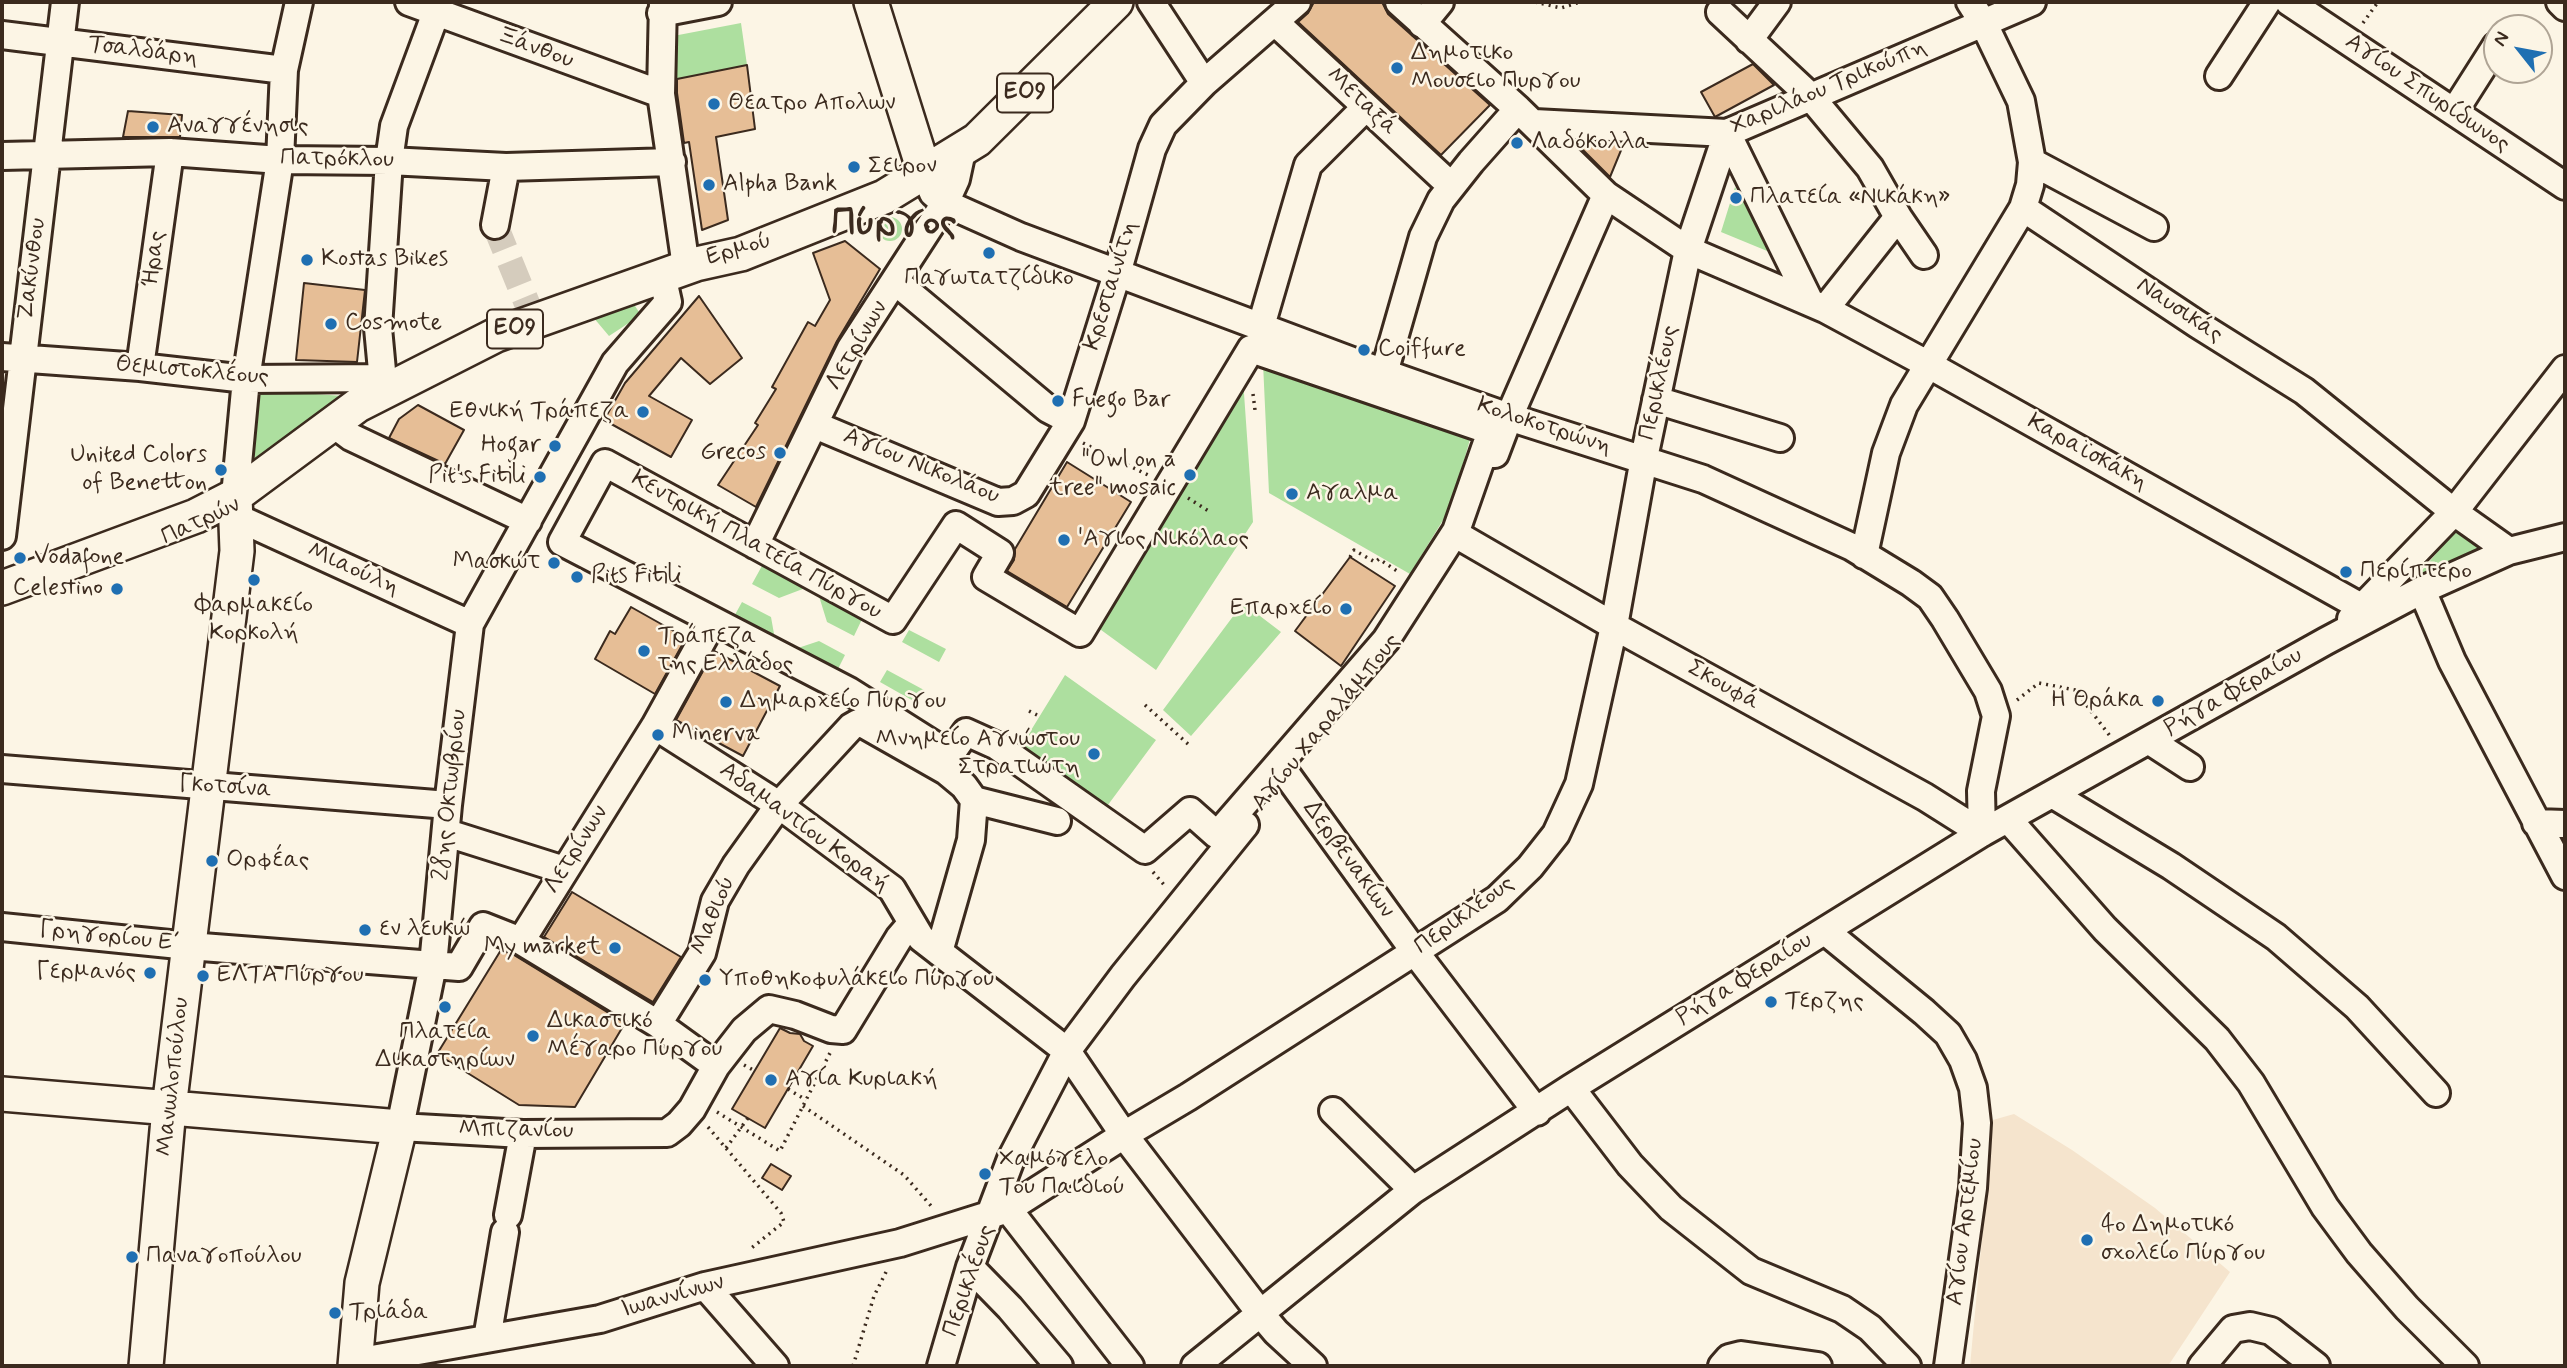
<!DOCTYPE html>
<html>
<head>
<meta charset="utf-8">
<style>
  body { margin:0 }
  #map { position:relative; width:2567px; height:1368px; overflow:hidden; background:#fcf5e5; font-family:Mynerve,sans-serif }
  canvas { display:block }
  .frame { position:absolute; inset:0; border:4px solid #3b2a1e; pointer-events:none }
  .north { position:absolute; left:2483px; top:14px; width:70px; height:70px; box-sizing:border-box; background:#fcf5e5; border:2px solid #afa495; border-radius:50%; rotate:301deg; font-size:19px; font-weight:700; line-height:28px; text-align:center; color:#3b2a1e }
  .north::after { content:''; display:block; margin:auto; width:24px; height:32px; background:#1f6fb2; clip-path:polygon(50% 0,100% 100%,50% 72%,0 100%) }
</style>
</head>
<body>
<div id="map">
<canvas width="2567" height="1368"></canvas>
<div class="frame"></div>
<div class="north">N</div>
</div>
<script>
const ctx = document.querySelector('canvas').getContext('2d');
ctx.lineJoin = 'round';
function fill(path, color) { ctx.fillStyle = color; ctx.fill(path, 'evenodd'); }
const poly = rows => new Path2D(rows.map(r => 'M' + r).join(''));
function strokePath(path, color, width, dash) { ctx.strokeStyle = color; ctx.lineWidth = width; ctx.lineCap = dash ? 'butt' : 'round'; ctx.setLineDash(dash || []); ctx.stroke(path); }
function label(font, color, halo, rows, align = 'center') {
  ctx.font = font + ' Mynerve,sans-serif'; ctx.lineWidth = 5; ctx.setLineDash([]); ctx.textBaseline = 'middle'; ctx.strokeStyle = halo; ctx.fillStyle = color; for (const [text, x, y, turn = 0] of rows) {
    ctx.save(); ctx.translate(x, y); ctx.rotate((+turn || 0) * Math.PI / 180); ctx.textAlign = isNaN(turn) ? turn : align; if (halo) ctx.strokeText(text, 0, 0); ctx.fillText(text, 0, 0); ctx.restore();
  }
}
fill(poly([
  [2014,1114,2072,1150,2155,1208,2230,1272,2168,1366,1970,1366,1993,1120]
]), '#f5e4cd');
fill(poly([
  [741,23,747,65,673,80,668,37],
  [1735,187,1772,253,1721,232],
  '878 229a12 12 0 1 1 24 0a12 12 0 1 1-24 0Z',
  [633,303,641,315,609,336,593,317],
  [1263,363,1474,425,1451,507,1410,574,1269,493],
  [1243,379,1253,522,1156,670,1086,619],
  [260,390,343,396,253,471],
  [2457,529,2480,549,2401,595],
  [763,564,808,587,779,598,752,584],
  [818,593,864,615,854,636,827,622],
  [742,602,771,617,776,645,731,622],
  [1243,603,1281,632,1191,736,1163,710],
  [909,630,946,649,939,662,902,642],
  [819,641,845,655,835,675,789,651],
  [887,670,924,690,917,703,880,682],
  [1065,675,1156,740,1102,813,1017,753]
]), '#addf9f');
const building = poly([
  [1314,2,1382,2,1388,14,1490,105,1441,155,1298,22,1308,13,1314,2],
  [1753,64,1774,85,1715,117,1701,92,1753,64],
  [747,65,755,129,716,137,728,220,702,230,689,142,684,143,677,93,677,79,747,65],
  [128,111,182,115,180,137,123,137,128,111],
  [1585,141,1624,143,1610,177,1582,149,1585,141],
  [845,241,880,269,837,341,756,507,718,485,758,425,755,423,776,389,772,387,808,322,815,326,830,300,813,253,845,241],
  [304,283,365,290,357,362,296,360,304,283],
  [699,296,742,358,710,384,681,358,649,396,692,420,671,457,604,420,625,383,699,296],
  [418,405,464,430,445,464,389,438,399,419,418,405],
  [1067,462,1131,502,1067,607,1007,571,1014,560,1015,549,1067,462],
  [1350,557,1395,586,1341,666,1295,631,1350,557],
  [631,607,686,638,655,694,595,659,610,631,615,634,631,607],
  [714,651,780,686,743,756,676,720,714,651],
  [572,892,681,957,653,1002,544,937,572,892],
  [501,950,514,955,625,1023,575,1107,519,1105,437,1054,501,950],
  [780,1028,790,1033,800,1034,804,1041,813,1046,765,1128,732,1109,780,1028],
  [771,1164,791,1176,782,1190,762,1178,771,1164]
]);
fill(building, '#e6be96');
strokePath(building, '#3b2a1e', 2);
strokePath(poly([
  [495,225,535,323]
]), '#d5ccbd', 26, [26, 13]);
const minor = poly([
  [409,2,661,94],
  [663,2,661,94,686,267],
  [1151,2,1204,83],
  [1399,2,1518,109,1606,195,1688,250,1825,309,1929,365,2363,608],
  [2289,2,2565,186],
  [2560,2,2565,7],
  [1720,12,1810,96,1870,168,1898,217,1924,255],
  [661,13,718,2],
  [1276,23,1447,182],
  [1422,24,1440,2],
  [2,35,284,70],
  [1749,40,1777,2],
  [2219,76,2267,2],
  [2454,112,2496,46],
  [1534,123,1727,133,2032,2],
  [1727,133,1810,302],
  [2,156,170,152,280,160,389,161,506,167,672,162],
  [2032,162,2154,227],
  [924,171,933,193,945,203,1021,237,1384,373,1509,417,1703,479,1852,547,1911,583,1930,597,1945,619,1988,691,1996,716,1981,791,1982,833],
  [2023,208,2197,324,2304,391,2454,512,2509,551],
  [495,225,506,167],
  [662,275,668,302,615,363,470,624,448,805,433,965,400,1127,523,1134,667,1133,679,1124,692,1109,716,1066,744,1030,769,1009,795,1015,831,1029,843,1030,899,938,911,924],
  [896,282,1048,409,1071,421],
  [1825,309,1898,217],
  [1261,326,1308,165,1366,107],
  [1251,349,1491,431,1456,531,1386,640,1217,835,1190,811,1145,850,997,746,966,732,950,755,849,691,562,542,605,463,893,620,956,525,1000,553,986,577,1080,633,1251,349],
  [2,357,140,367,246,379,383,378],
  [140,367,170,152],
  [1384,373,1423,237,1441,200,1471,162,1518,109],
  [384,392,378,328,389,161,394,126,440,2],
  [1656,400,1780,438],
  [815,425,998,502,1013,501,1026,494,1071,421,1117,274,1152,149,1163,125,1204,83,1297,2],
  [343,431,351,437,528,521],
  [1495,454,1509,417,1606,195],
  [235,496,246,379,280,160,284,70,299,2],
  [236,517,470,624],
  [2,536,65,2],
  [1464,539,1614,626,1925,797,1982,833],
  [755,545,851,348,945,203,956,179,962,151],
  [1864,555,1886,453,1904,405,2023,208,2030,185,2032,162,2021,101,1984,24,1970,2],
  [2422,590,2452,661,2565,876],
  [2351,619,2454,512,2565,369],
  [655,726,779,805,892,889,921,938,1067,1051,1124,1135,1260,1313,1276,1332,1313,1366],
  [2150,741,2190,767],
  [2,769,448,805],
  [1287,775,1415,952,1537,1112],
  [2052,794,2171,866,2276,937,2357,1007,2436,1093],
  [974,800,1057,821],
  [2008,819,2105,929,2217,1039,2251,1083,2325,1207,2359,1253,2407,1308,2465,1366],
  [2536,823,2565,824],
  [447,833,564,870],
  [2,927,189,946,459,967,483,926,521,941],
  [1825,931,1924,1012,1948,1034,1963,1060,1973,1088,1977,1123,1973,1188,1948,1366],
  [658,1024,521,941,655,726,713,621],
  [716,1066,658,1024,702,953,715,901,736,865,779,805,851,727,858,723,865,725,946,771,964,786,974,800,971,840,939,952],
  [1571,1088,1630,1165,1671,1208,1751,1271,1842,1309,1870,1328,1907,1366],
  [1333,1111,1413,1190],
  [1008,1209,1130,1366],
  [508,1215,523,1134],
  [970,1267,1010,1308,1059,1366],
  [705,1286,775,1366],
  [487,1339,505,1232],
  [355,1362,600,1319,705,1286,900,1243,1008,1209,1124,1135,1188,1097,1497,899,1530,867,1556,834,1579,784,1614,626,1644,458,1688,250,1727,133],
  [941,1366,970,1267,1011,1159,1067,1051,1123,976,1245,825],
  [1195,1366,1413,1190,1571,1088,1982,833,2326,641,2422,590,2509,551,2565,537],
  [1722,1366,1729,1358,1741,1355,1818,1366],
  [2202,1366,2233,1329,2250,1326,2271,1331,2316,1366]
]);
const major = poly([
  [871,2,924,171],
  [2,588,196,516,235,496,358,405,496,335,696,264,741,254,884,197,977,140,1116,2],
  [2,1094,400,1127,362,1283,355,1366],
  [146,1366,169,1108,237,551,235,496]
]);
strokePath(minor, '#3b2a1e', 32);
strokePath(major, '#3b2a1e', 38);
strokePath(poly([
  [1535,2,1561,8,1580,2],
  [2363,23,2378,2],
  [1253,394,1255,410],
  [1083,443,1148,475],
  [1188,498,1210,512],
  [1350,557,1354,550,1375,562,1379,559,1400,573],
  [2017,700,2039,683,2075,690,2110,736],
  [1145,705,1188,744],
  [1029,711,1037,715],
  [1153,872,1166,887],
  [744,1065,755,1071],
  [788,1089,806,1100],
  [803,1106,904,1175,933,1208],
  [717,1112,780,1151,830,1053],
  [708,1127,781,1213,784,1222,749,1250],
  [726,1148,748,1118],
  [853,1366,874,1296,887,1270]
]), '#3b2a1e', 3.5, [2, 5]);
strokePath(minor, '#fcf5e5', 26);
strokePath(major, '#fcf5e5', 33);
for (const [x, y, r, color] of [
  [1397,68,7,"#1f6fb2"],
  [714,104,7,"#1f6fb2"],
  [153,127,7,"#1f6fb2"],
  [1517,143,7,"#1f6fb2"],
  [854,167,7,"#1f6fb2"],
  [709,185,7,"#1f6fb2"],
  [1736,198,7,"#1f6fb2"],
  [989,253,7,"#1f6fb2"],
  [307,260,7,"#1f6fb2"],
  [331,324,7,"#1f6fb2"],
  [1364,350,7,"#1f6fb2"],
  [1058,401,7,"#1f6fb2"],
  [643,412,7,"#1f6fb2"],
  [555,446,7,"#1f6fb2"],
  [780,453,7,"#1f6fb2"],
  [221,470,7,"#1f6fb2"],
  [1190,475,7,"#1f6fb2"],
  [540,477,7,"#1f6fb2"],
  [1292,494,7,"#1f6fb2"],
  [1064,540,7,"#1f6fb2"],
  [20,558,7,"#1f6fb2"],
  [554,563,7,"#1f6fb2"],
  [2346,572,7,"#1f6fb2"],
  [577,577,7,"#1f6fb2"],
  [254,580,7,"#1f6fb2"],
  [117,589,7,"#1f6fb2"],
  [1346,609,7,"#1f6fb2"],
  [644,651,7,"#1f6fb2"],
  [2158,701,7,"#1f6fb2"],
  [726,702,7,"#1f6fb2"],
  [658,735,7,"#1f6fb2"],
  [1094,754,7,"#1f6fb2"],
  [212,861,7,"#1f6fb2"],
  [365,930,7,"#1f6fb2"],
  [615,948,7,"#1f6fb2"],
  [150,973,7,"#1f6fb2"],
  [203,976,7,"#1f6fb2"],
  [705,980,7,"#1f6fb2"],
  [1771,1002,7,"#1f6fb2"],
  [445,1007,7,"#1f6fb2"],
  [533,1036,7,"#1f6fb2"],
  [771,1080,7,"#1f6fb2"],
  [985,1174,7,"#1f6fb2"],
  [2087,1240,7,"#1f6fb2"],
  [132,1257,7,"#1f6fb2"],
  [335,1313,7,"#1f6fb2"]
]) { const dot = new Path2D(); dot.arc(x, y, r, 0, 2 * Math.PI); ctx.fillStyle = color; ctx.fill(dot); strokePath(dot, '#fcf5e5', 2.5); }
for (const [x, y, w] of [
  [1025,93,56],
  [515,329,56]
]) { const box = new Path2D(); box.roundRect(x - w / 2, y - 19.5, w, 39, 5); ctx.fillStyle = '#fcf5e5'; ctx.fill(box); strokePath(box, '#3b2a1e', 2); }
label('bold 23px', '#3b2a1e', null, [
  ["ΕΟ9",1025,93],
  ["ΕΟ9",515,329]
]);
label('24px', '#3b2a1e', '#fcf5e5', [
  ["Ξάνθου",535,49,20],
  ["Τσαλδάρη",143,52,7],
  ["Χαριλάου Τρικούπη",1829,88,-23],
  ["Αγίου Σπυρίδωνος",2427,94,34],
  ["Μεταξά",1361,102,43],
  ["Πατρόκλου",337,160,1],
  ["Ερμού",739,250,-16],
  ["Ήρας",155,259,-82],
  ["Ζακύνθου",33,269,-83],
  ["Κρεσταινίτη",1112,286,-73],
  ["Ναυσικάς",2179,311,34],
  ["Λετρίνων",858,346,-60],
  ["Θεμιστοκλέους",192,372,5],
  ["Περικλέους",1660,383,-78],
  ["Κολοκοτρώνη",1544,427,18],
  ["Καραϊσκάκη",2087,453,29],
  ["Αγίου Νικολάου",921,467,22],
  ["Πατρών",201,522,-25],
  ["Κεντρική Πλατεία Πύργου",756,546,29],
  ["Μιαούλη",353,570,24],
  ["Σκουφά",1723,686,29],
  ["Ρήγα Φεραίου",2234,693,-30],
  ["Αγίου Χαραλάμπους",1327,723,-51],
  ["Γκοτσίνα",225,788,4],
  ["28ης Οκτωβρίου",451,795,-84],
  ["Αδαμαντίου Κοραή",804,828,36],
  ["Λετρίνων",577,850,-58],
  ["Δερβενακίων",1348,860,54],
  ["Μαθιού",714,916,-68],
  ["Περικλέους",1465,916,-36],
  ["Γρηγορίου Ε΄",113,938,6],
  ["Ρήγα Φεραίου",1745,980,-32],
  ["Μανωλοπούλου",174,1077,-84],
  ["Μπιζανίου",516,1131,1],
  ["Αγίου Αρτεμίου",1966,1222,-83],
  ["Περικλέους",970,1281,-71],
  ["Ιωαννίνων",673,1297,-16]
]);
label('24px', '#3b2a1e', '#fcf5e5', [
  ["Δημοτικο",1411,54],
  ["Μουσειο Πυργου",1411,82],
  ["Θεατρο Απολων",728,104],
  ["Αναγγένησις",167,127],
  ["Λαδόκολλα",1531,143],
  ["Σειρον",868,167],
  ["Alpha Bank",723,185],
  ["Πλατεία «Νικάκη»",1750,198],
  ["Kostas Bikes",321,260],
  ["Παγωτατζίδικο",989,279,"center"],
  ["Cosmote",345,324],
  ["Coiffure",1378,350],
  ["Fuego Bar",1072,401],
  ["Εθνική Τράπεζα",629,412,"right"],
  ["Hogar",541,446,"right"],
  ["Grecos",766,453,"right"],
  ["United Colors",207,456,"right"],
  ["of Benetton",207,484,"right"],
  ["\"Owl on a",1176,461,"right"],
  ["tree\" mosaic",1176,489,"right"],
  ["Pit's Fitili",526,477,"right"],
  ["Αγαλμα",1306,494],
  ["'Αγιος Νικόλαος",1078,540],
  ["Vodafone",34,558],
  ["Mασκώτ",540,563,"right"],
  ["Περίπτερο",2360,572],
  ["Pits Fitili",591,577],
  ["Celestino",103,589,"right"],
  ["Φαρμακείο",254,606,"center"],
  ["Κορκολή",254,634,"center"],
  ["Επαρχείο",1332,609,"right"],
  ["Τράπεζα",658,637],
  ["της Ελλάδος",658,665],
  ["Η Θράκα",2144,701,"right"],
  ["Δημαρχείο Πύργου",740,702],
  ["Minerva",672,735],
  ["Μνημείο Αγνώστου",1080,740,"right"],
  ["Στρατιώτη",1080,768,"right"],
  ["Ορφέας",226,861],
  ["εν λευκώ",379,930],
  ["My market",601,948,"right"],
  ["Γερμανός",136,973,"right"],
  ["ΕΛΤΑ Πύργου",217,976],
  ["Υποθηκοφυλάκειο Πύργου",719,980],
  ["Τερζης",1785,1002],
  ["Δικαστικό",547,1022],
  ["Μέγαρο Πύργου",547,1050],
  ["Πλατεία",445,1033,"center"],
  ["Δικαστηρίων",445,1061,"center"],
  ["Αγία Κυριακή",785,1080],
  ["Χαμόγελο",999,1160],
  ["Του Παιδιού",999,1188],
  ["4ο Δημοτικό",2101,1226],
  ["σχολείο Πύργου",2101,1254],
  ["Παναγοπούλου",146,1257],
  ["Τριάδα",349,1313]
], 'left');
label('bold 38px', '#3b2a1e', '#fcf5e5', [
  ["Πύργος",894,226]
]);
</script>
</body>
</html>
